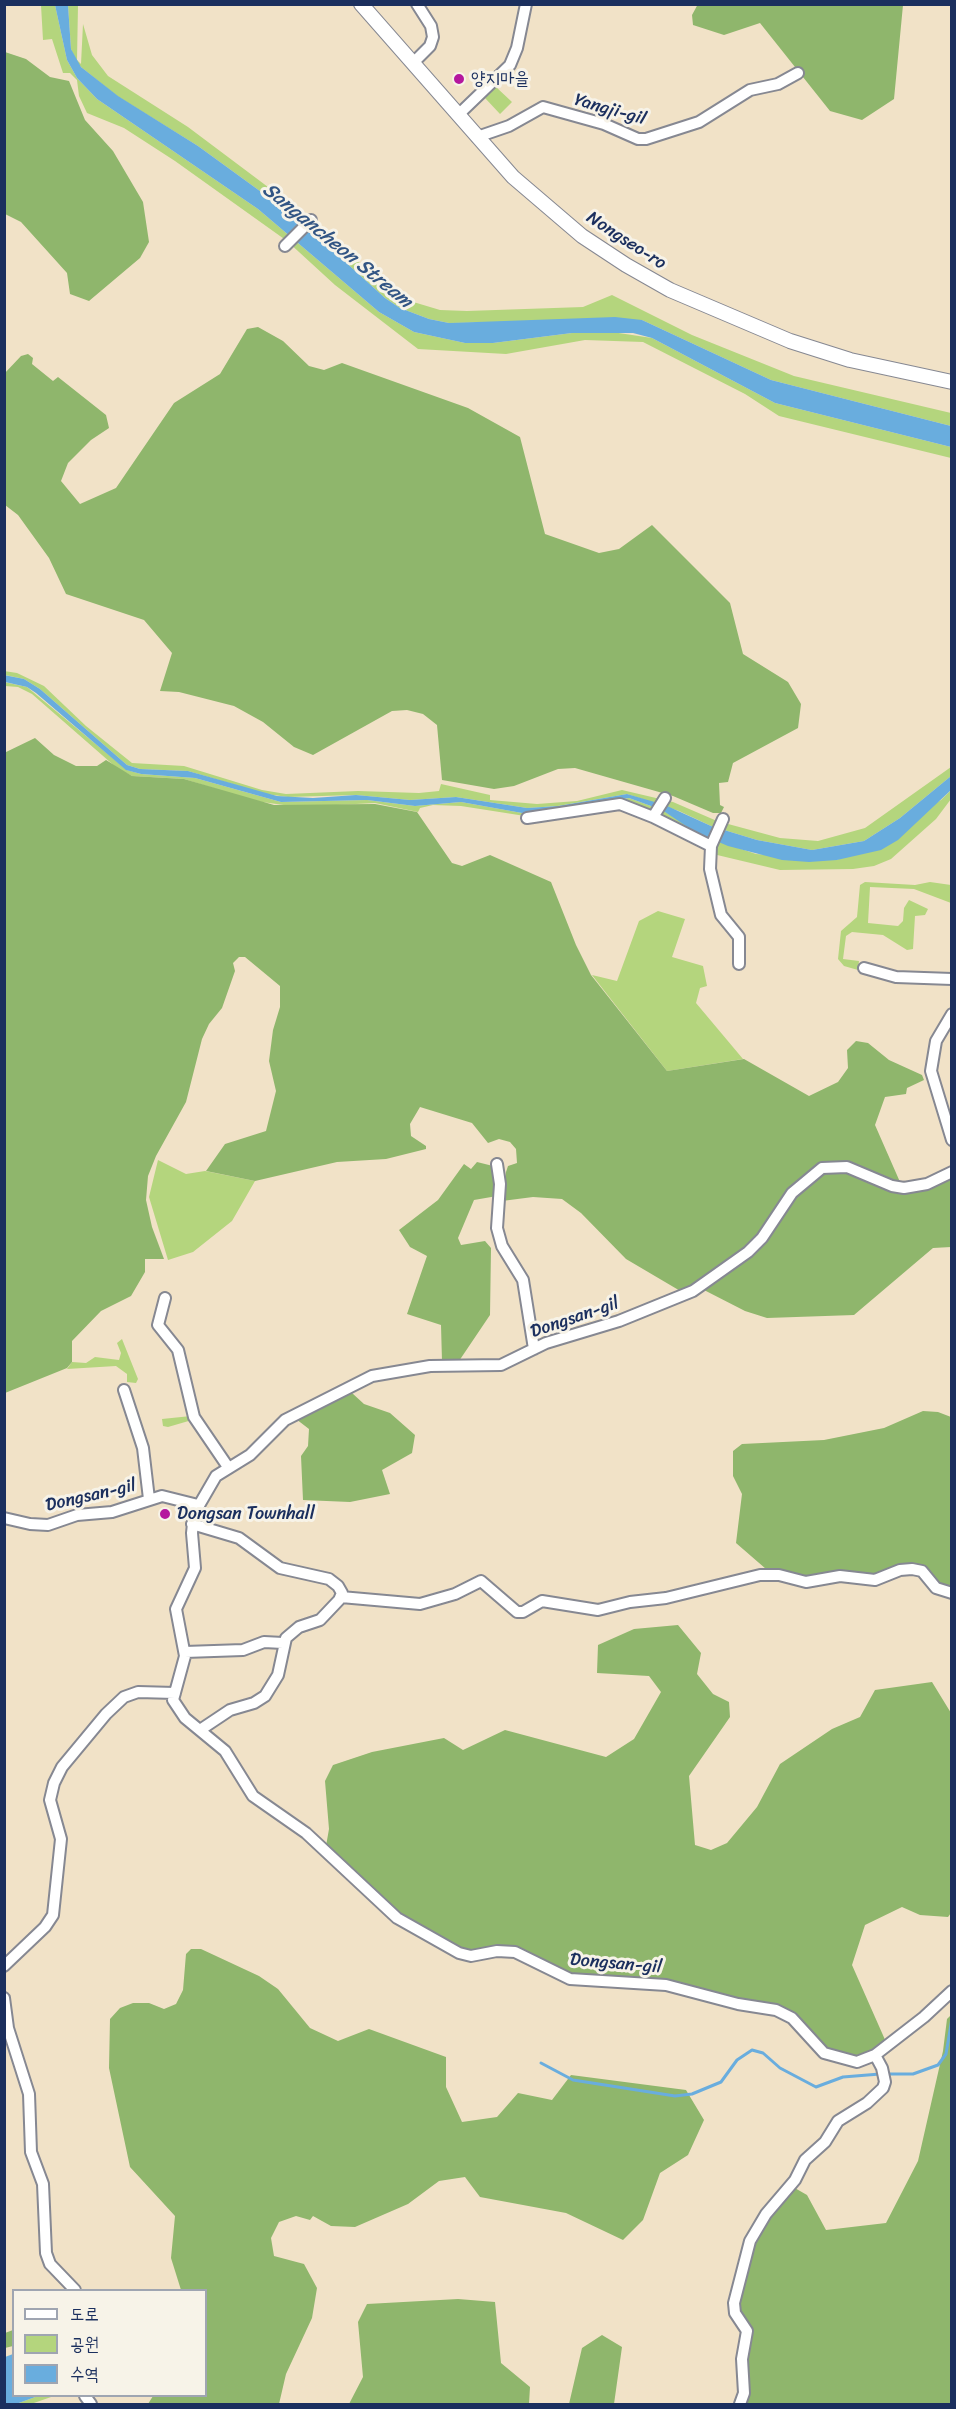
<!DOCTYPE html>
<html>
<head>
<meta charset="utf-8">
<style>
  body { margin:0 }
  #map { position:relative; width:956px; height:2409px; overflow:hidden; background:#f1e2c7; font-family:Sriracha,"Poor Story",sans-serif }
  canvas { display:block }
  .frame { position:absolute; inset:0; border:6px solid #1b2f5e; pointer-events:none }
  .legend { position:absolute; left:12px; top:2289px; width:195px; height:108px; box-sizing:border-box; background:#f7f3e8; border:2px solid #9fa5b1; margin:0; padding:8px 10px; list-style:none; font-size:18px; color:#1b2f5e }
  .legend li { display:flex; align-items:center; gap:12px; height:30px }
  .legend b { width:30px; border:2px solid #9fa5b1 }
</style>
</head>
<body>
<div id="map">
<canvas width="956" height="2409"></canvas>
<div class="frame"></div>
<ul class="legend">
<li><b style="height:8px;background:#fff"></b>도로</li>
<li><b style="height:16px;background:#b4d57d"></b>공원</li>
<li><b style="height:16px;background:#69adde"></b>수역</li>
</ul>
</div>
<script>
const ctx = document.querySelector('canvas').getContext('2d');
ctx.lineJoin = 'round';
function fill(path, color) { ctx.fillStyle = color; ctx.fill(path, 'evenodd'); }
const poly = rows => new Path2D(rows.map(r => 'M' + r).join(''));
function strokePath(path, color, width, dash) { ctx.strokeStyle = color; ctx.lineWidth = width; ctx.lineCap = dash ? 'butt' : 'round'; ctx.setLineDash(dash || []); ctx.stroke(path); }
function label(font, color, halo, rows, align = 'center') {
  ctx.font = font + ' Sriracha,"Poor Story",sans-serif'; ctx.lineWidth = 6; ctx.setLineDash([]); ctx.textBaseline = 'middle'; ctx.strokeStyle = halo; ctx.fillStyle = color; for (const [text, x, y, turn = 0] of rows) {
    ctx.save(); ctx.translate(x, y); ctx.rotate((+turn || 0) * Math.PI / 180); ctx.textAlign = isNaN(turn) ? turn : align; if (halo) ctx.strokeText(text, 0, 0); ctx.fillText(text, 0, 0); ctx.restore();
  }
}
fill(poly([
  [41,5,55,5,67,60,77,78,97,99,258,209,379,312,414,332,465,343,493,343,572,333,612,332,652,338,775,403,951,447,951,458,779,416,745,394,643,342,585,340,506,354,418,349,335,285,287,241,175,161,124,128,87,113,79,96,77,80,70,73,63,73,52,39,43,40],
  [68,5,78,5,77,60,81,64,83,24,92,55,108,76,188,127,316,223,374,276,410,301,440,310,467,311,583,307,612,295,692,335,794,376,951,413,951,426,771,380,642,320,449,323,429,319,400,308,385,298,297,218,198,146,117,96,81,67,76,62,71,49],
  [496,87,512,102,500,114,485,98],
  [4,671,17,673,44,686,86,726,132,763,184,766,262,790,286,794,358,791,419,793,439,791,441,784,490,795,490,800,537,804,577,801,622,790,673,802,717,821,780,838,818,841,865,828,951,767,951,776,900,818,864,841,812,850,757,840,711,826,679,811,627,794,558,806,527,808,456,797,410,800,356,795,288,797,266,794,188,771,140,769,127,765,40,689,24,679,5,675],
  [4,682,27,687,127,770,141,774,195,778,281,802,367,800,415,806,461,802,522,813,629,798,662,810,709,838,756,854,837,860,941,800,951,790,951,799,936,819,891,859,874,866,853,869,780,870,713,854,636,805,525,816,461,806,433,805,420,808,418,812,375,803,298,807,255,801,184,779,132,776,118,769,32,694,18,687,5,686],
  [865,882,915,885,930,882,951,885,951,903,914,889,870,887,868,923,898,926,903,921,904,908,909,900,928,909,925,915,915,916,913,949,907,950,883,935,852,932,846,936,843,959,859,961,858,970,844,966,838,959,841,931,857,917,860,885],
  [658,911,685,919,672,957,703,966,707,986,700,988,696,1003,743,1059,667,1071,592,975,617,981,639,921],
  [158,1160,186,1174,205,1171,255,1181,232,1221,193,1252,168,1260,149,1197],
  [122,1339,138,1379,136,1383,127,1382,127,1374,116,1366,67,1369,72,1362,86,1363,95,1357,119,1360,121,1353,117,1343],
  [191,1416,192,1420,168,1427,163,1426,162,1419],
  [38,2396,54,2396,31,2404,16,2404]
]), '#b4d57d');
fill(poly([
  [698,4,903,5,894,99,862,120,830,111,760,23,724,35,693,25,692,15],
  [5,52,26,59,50,77,69,81,85,120,113,151,143,202,149,242,140,258,89,301,70,294,67,273,21,222,5,214],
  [258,327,283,341,309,366,324,370,342,363,468,408,520,437,545,534,599,553,619,549,652,525,730,603,743,654,788,682,801,704,798,728,733,763,728,782,719,783,720,805,724,807,721,813,713,813,673,796,575,768,558,769,514,786,494,789,442,780,437,725,423,714,407,710,392,711,313,755,294,747,263,722,234,706,179,692,160,691,172,653,144,620,66,594,49,558,18,515,5,505,4,374,21,356,28,354,33,358,32,364,53,381,58,377,106,415,109,428,91,440,68,463,61,481,80,504,116,488,174,403,220,374,247,329],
  [35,738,54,755,76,766,97,766,106,760,132,776,184,779,274,805,375,804,417,812,452,863,462,866,490,855,551,882,576,945,591,975,667,1071,744,1059,809,1096,838,1082,848,1068,847,1050,856,1041,868,1043,889,1060,922,1075,924,1080,907,1088,906,1094,885,1097,875,1125,900,1182,929,1188,951,1178,951,1247,933,1248,854,1315,767,1318,745,1311,704,1290,682,1292,626,1259,581,1213,562,1199,533,1197,502,1201,506,1172,508,1166,517,1163,516,1149,510,1142,499,1139,488,1143,472,1123,420,1107,410,1124,411,1136,426,1146,426,1149,386,1159,337,1162,255,1181,206,1171,225,1144,266,1131,276,1091,269,1061,273,1030,280,1007,280,986,245,957,239,957,233,963,235,971,222,1008,209,1024,202,1039,186,1102,156,1156,148,1176,146,1200,152,1227,164,1259,145,1259,145,1272,131,1296,101,1311,72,1341,72,1362,67,1368,5,1393,4,753],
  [477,1162,493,1166,497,1196,474,1200,458,1238,461,1245,485,1241,491,1248,490,1315,459,1361,442,1361,441,1325,407,1314,427,1256,410,1247,399,1230,438,1200,464,1164,471,1169],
  [352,1393,364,1404,390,1413,415,1435,412,1453,382,1470,390,1494,350,1502,303,1500,301,1456,308,1446,309,1429,296,1419],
  [923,1411,938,1412,951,1417,951,1591,942,1588,928,1572,815,1579,766,1572,766,1569,736,1543,742,1494,733,1476,733,1451,742,1444,824,1440,884,1428],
  [678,1625,701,1653,697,1674,713,1694,729,1702,730,1717,689,1776,695,1845,711,1850,727,1843,757,1807,780,1764,832,1729,860,1717,875,1690,932,1682,951,1713,951,1913,948,1917,920,1915,902,1907,865,1925,852,1965,886,2042,874,2051,853,2056,829,2049,809,2030,740,2000,700,1988,572,1974,511,1946,478,1950,460,1948,398,1914,326,1846,329,1829,325,1781,333,1765,372,1752,444,1738,463,1750,505,1730,606,1757,634,1739,661,1692,649,1676,597,1673,598,1645,634,1629],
  [191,1949,201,1949,259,1976,278,1989,310,2028,338,2041,369,2029,446,2057,446,2087,462,2122,497,2117,518,2093,552,2100,571,2075,686,2090,704,2120,688,2155,660,2173,643,2220,623,2240,566,2213,480,2197,465,2177,439,2181,408,2204,355,2227,331,2226,313,2216,310,2220,296,2216,279,2222,271,2238,274,2256,304,2264,317,2288,312,2318,286,2374,279,2404,148,2404,153,2396,206,2396,206,2290,181,2290,171,2258,175,2216,130,2167,109,2068,110,2019,120,2008,133,2003,149,2003,164,2009,176,2004,183,1990,186,1954],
  [951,2015,951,2404,742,2404,745,2347,736,2308,758,2232,793,2187,807,2195,826,2230,886,2223,918,2161,943,2051,947,2019],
  [458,2299,495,2302,501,2363,530,2387,529,2404,349,2404,363,2377,358,2322,367,2304],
  [13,2330,13,2346,5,2348,5,2333],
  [602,2335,622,2347,614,2404,569,2404,582,2348]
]), '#8fb66c');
fill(poly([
  [55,5,68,5,71,49,81,67,118,96,198,146,297,218,385,298,400,308,429,319,449,323,615,317,642,320,771,380,951,426,951,447,775,403,652,338,633,333,572,333,493,343,465,343,414,332,379,312,258,209,97,99,77,78,67,60],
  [4,675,24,679,40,689,127,765,140,769,188,771,277,796,313,798,356,795,410,800,456,797,527,808,558,806,627,794,665,805,711,826,757,840,812,850,864,841,900,818,951,776,951,790,898,840,881,850,837,860,809,862,782,860,728,846,695,832,662,810,629,798,522,813,461,802,415,806,367,800,281,802,195,778,141,774,126,770,36,693,27,687,5,682],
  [13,2354,14,2396,38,2396,16,2404,5,2404,5,2357]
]), '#69adde');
strokePath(poly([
  [541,2063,573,2080,675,2096,692,2094,721,2082,737,2060,752,2050,763,2053,780,2068,816,2087,843,2077,880,2074],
  [886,2074,913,2074,938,2065,946,2054,952,2018]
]), '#69adde', 3);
const minor = poly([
  [413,63,430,46,433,37,431,26,417,4],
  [458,115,510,65,517,48,526,4],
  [477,137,509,126,543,107,604,124,638,139,646,139,699,122,750,90,778,84,798,73],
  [285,246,311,220],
  [653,817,665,798],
  [527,818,620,804,653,817,711,846],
  [723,819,711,846,710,869,721,915,739,937,739,964],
  [864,968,896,977,952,979],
  [952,1014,936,1041,931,1071,952,1140],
  [497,1164,500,1184,497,1228,502,1246,523,1280,534,1349],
  [952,1172,927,1184,904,1188,892,1186,847,1167,822,1168,792,1193,762,1238,748,1252,693,1291,619,1321,546,1343,501,1365,430,1366,372,1376,285,1420,250,1455,216,1476,194,1514,192,1533,195,1568,176,1609,185,1656,173,1700,185,1718,225,1751,253,1796,306,1833,397,1918,459,1953,471,1956,497,1951,515,1952,570,1979,666,1985,738,2004,776,2010,792,2018,824,2053,857,2062,875,2055,924,2017,952,1991],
  [165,1298,158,1325,178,1350,194,1417,228,1467],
  [124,1390,143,1448,149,1499],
  [4,1518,30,1524,48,1525,77,1515,112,1512,162,1496,198,1505],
  [192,1524,239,1538,280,1568,329,1579,338,1586,342,1593,339,1600,320,1620,299,1627,286,1638,278,1675,265,1696,254,1703,230,1710,200,1730],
  [341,1597,420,1604,455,1594,481,1581,517,1612,523,1612,542,1601,598,1610,630,1602,666,1598,760,1575,779,1575,806,1582,840,1576,875,1580,900,1570,912,1569,922,1571,936,1588,952,1593],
  [185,1652,243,1650,264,1642,283,1643],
  [4,1966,45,1927,53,1915,61,1839,50,1800,54,1783,62,1767,106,1714,124,1697,138,1692,175,1693],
  [4,1998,8,2028,29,2094,31,2152,43,2184,46,2253,50,2264,75,2290],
  [85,2396,91,2404],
  [740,2404,744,2393,742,2359,747,2331,735,2313,734,2303,750,2241,766,2214,795,2180,805,2160,825,2142,838,2121,867,2103,883,2088,885,2082,882,2068,875,2055]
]);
const tertiary = poly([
  [361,4,513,177,582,236,626,265,670,290,790,341,850,360,952,382]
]);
strokePath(minor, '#868892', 14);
strokePath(tertiary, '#868892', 16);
strokePath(minor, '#fff', 10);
strokePath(tertiary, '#fff', 14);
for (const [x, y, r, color] of [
  [459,79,6,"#b5179e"],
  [165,1514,6,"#b5179e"]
]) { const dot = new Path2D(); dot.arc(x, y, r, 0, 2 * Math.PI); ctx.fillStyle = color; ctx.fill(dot); strokePath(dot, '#f7f3e8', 2); }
label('18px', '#1b2f5e', '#f7f3e8', [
  ["양지마을",471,79],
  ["Dongsan Townhall",177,1514]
], 'left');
label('18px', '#1b2f5e', '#f7f3e8', [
  ["Yangji-gil",610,110,16],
  ["Nongseo-ro",626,241,33],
  ["Dongsan-gil",575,1318,-19],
  ["Dongsan-gil",91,1496,-13],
  ["Dongsan-gil",616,1964,5]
]);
label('italic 20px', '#325584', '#f7f3e8', [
  ["Sangancheon Stream",337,246,39]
]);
</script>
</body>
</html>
